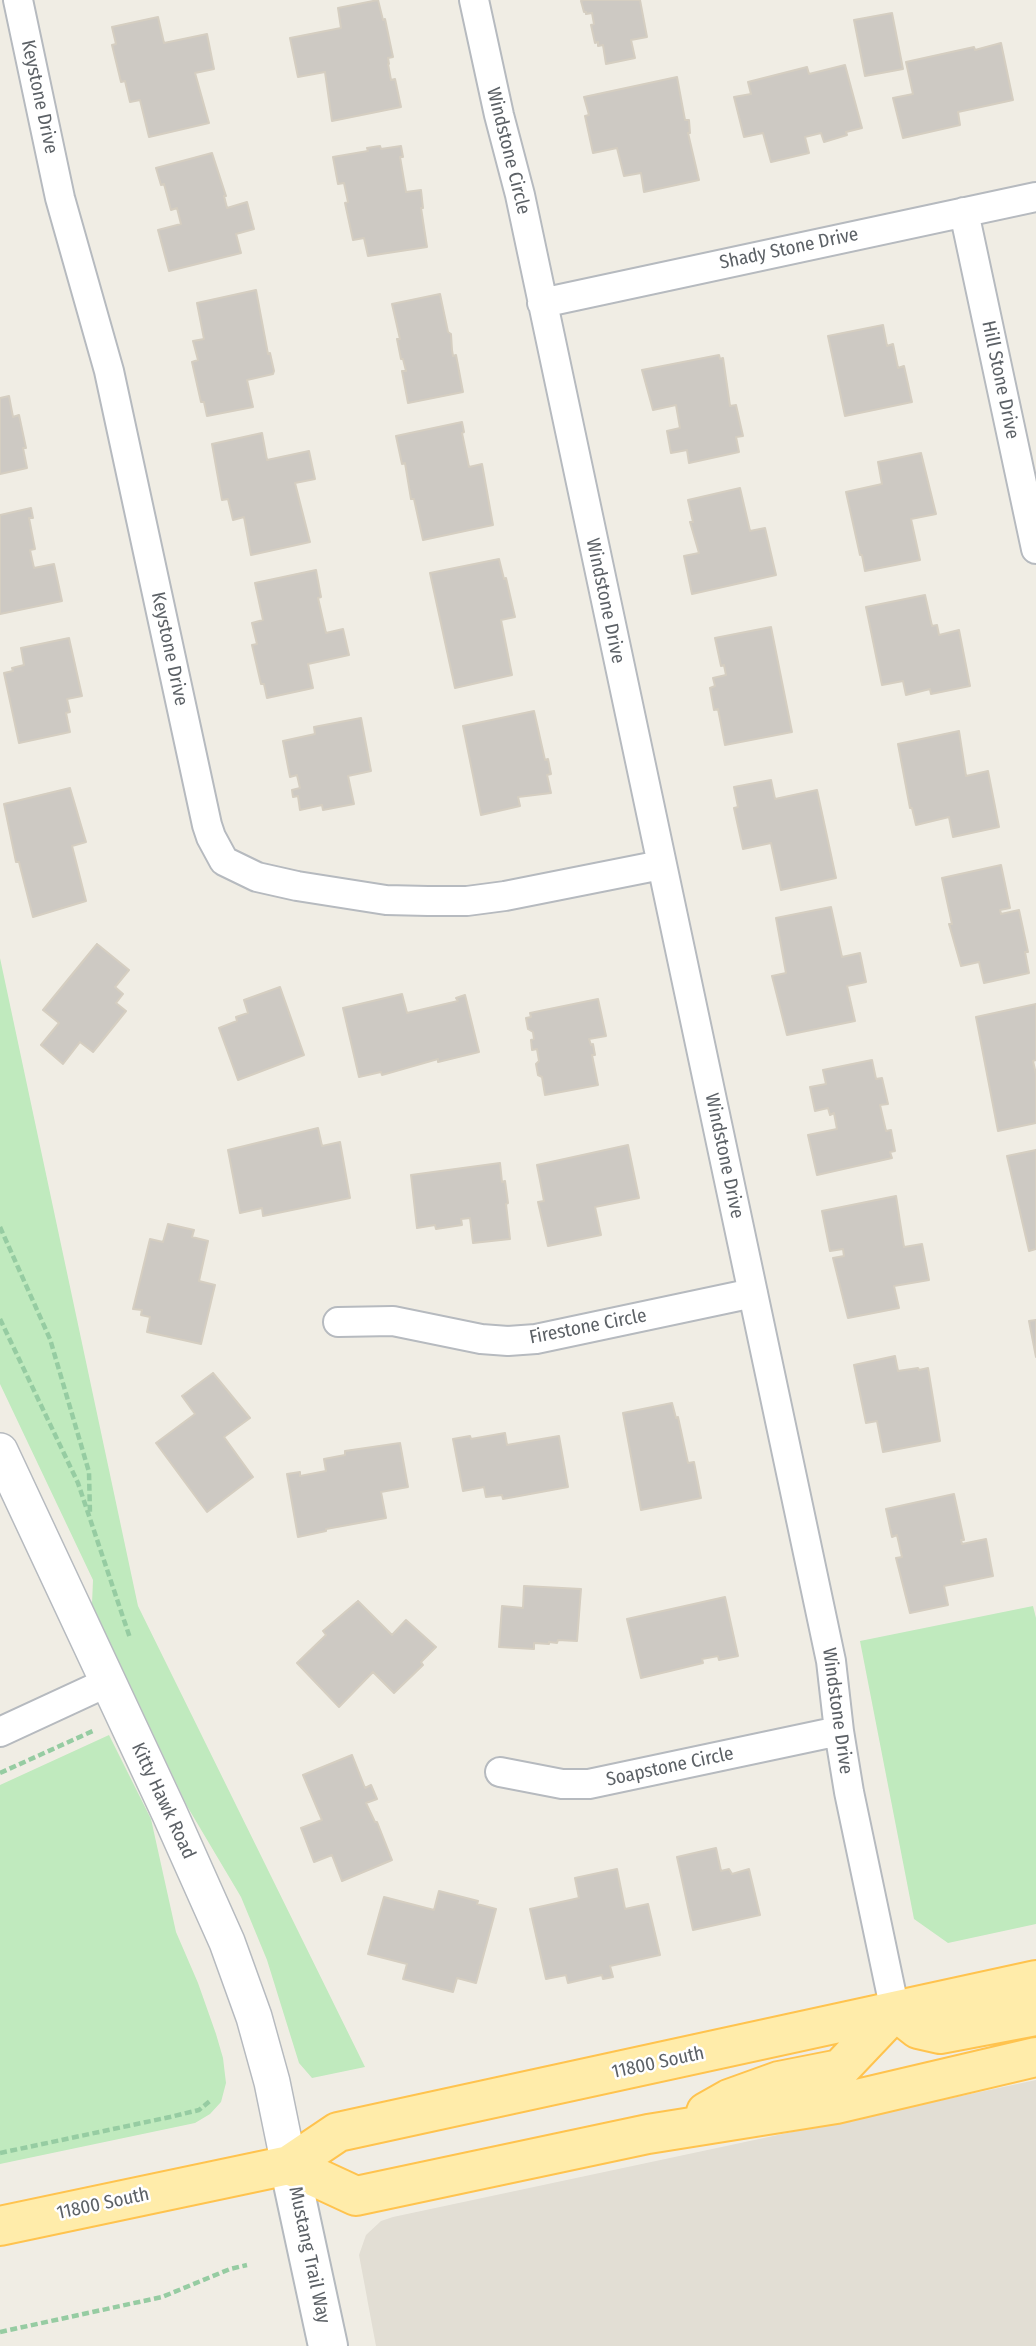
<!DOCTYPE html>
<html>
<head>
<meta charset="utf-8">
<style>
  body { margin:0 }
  canvas { display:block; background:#f0ede4 }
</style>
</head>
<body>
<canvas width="1036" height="2346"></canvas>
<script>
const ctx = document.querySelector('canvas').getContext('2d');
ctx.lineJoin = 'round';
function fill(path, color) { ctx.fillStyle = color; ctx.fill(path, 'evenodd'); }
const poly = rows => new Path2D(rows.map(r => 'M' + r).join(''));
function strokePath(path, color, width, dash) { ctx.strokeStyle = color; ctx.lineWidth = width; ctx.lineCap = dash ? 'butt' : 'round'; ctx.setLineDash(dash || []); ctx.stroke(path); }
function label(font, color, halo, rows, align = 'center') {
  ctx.font = font + ' "Fira Sans Condensed",sans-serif'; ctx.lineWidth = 5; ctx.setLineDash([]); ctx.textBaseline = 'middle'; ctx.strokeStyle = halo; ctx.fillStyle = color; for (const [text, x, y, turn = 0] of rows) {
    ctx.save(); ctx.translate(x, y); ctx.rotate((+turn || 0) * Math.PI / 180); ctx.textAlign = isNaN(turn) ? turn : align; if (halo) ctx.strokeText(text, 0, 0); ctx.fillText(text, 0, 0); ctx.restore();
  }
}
fill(poly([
  [1036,2080,1036,2346,376,2346,359,2255,366,2235,381,2221,393,2217]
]), '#e2ded4');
fill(poly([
  [0,958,138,1606,365,2067,312,2078,299,2063,267,1960,241,1897,187,1806,92,1604,93,1580,0,1384],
  [1033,1606,1036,1618,1036,1924,948,1943,914,1919,860,1641],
  [109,1735,151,1819,176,1932,198,1983,216,2034,223,2058,226,2083,221,2102,210,2114,195,2123,0,2164,0,1785]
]), '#c0eabe');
const building = poly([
  [378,0,383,20,385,19,393,57,388,58,389,64,388,64,391,80,395,79,401,107,332,121,325,72,298,77,290,38,341,28,338,8,378,0],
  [584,0,640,0,647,37,631,40,635,58,606,64,603,45,598,46,598,42,595,43,591,25,594,24,592,13,586,14,586,12,584,12,581,1,584,0],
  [892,13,903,69,865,76,854,20,892,13],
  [158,17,164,43,207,34,214,69,195,73,209,123,149,137,140,100,130,102,125,81,121,82,112,45,116,44,112,27,158,17],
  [1001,43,1013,100,958,112,960,125,903,138,893,98,913,94,906,62,974,47,975,50,1001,43],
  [845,65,862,128,846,132,847,135,824,142,821,133,805,137,809,153,771,162,763,133,744,137,734,97,751,94,748,82,807,67,809,74,845,65],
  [677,77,685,120,689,120,690,133,688,133,699,180,644,192,641,173,624,176,617,148,593,153,585,116,589,115,584,97,677,77],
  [380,146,381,149,401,146,403,157,400,157,406,192,421,190,423,208,421,208,427,247,368,256,364,238,353,240,345,203,348,202,344,183,338,184,333,157,368,151,367,148,380,146],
  [212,153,226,196,224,196,227,208,247,202,254,229,236,234,241,253,169,271,158,230,181,224,177,208,171,210,164,184,161,185,156,168,212,153],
  [256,290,268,354,270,353,274,371,273,374,247,380,253,407,207,416,204,402,201,402,192,362,198,360,193,341,204,339,197,303,256,290],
  [440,294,448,332,451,334,452,350,453,356,456,355,463,392,408,403,402,371,406,371,403,359,401,359,397,339,400,339,392,304,440,294],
  [883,325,887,346,893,344,898,368,904,366,912,402,845,416,828,336,883,325],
  [719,355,720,359,723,358,730,406,736,405,743,436,736,437,739,452,689,463,687,450,671,453,667,431,680,428,676,405,653,410,642,370,719,355],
  [9,396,13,417,19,415,26,448,23,448,27,468,0,474,0,398,9,396],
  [462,422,464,432,462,433,469,467,482,464,493,525,423,540,414,499,411,499,405,463,402,464,396,436,462,422],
  [262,433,267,460,309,451,315,479,295,483,310,542,251,555,244,517,233,520,228,499,222,500,212,444,262,433],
  [921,453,936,514,911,519,920,560,865,571,862,555,860,555,846,492,882,484,878,462,921,453],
  [740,488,750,531,765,528,776,575,692,594,684,556,699,553,690,522,693,522,688,500,740,488],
  [31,508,33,518,29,518,35,549,30,550,34,568,54,564,62,601,0,614,0,515,31,508],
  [499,559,504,579,506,578,515,617,501,620,512,675,455,688,430,573,499,559],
  [316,570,321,597,318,598,326,633,343,629,349,655,308,664,313,688,267,698,264,684,261,684,252,645,257,644,252,623,263,620,255,583,316,570],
  [925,595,932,626,937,625,939,635,959,630,970,686,931,694,930,689,906,695,903,681,882,685,866,607,925,595],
  [771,627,792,732,725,745,718,709,714,710,710,688,715,686,713,678,726,675,724,665,721,666,715,638,771,627],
  [69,638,82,696,67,699,70,712,66,713,70,732,19,743,4,673,13,671,12,668,24,665,21,648,69,638],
  [534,711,545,760,548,759,551,774,547,775,551,793,518,797,520,806,481,815,463,726,534,711],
  [361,718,371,771,348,776,354,804,323,810,322,805,300,810,298,796,293,797,292,790,300,788,297,775,290,777,283,741,315,734,314,727,361,718],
  [959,731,966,776,988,771,999,827,953,837,949,817,916,825,912,808,910,808,898,744,959,731],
  [771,780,775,799,817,790,836,878,781,890,771,843,743,849,734,808,738,807,734,787,771,780],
  [70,788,86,842,72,846,86,901,33,917,19,862,16,862,4,804,70,788],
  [1001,865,1010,908,1000,910,1001,914,1019,910,1028,952,1025,952,1029,973,984,983,979,962,961,966,949,924,952,924,942,878,1001,865],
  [831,907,842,957,860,953,866,982,847,986,855,1021,787,1035,772,976,786,973,776,918,831,907],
  [97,944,129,970,115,987,123,994,116,1003,126,1011,93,1052,80,1042,63,1064,41,1045,59,1023,43,1010,97,944],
  [280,987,304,1055,238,1080,219,1028,237,1021,236,1017,248,1013,244,1000,280,987],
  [402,994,407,1013,458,1001,456,998,465,995,479,1052,438,1062,438,1059,382,1075,381,1072,359,1077,343,1008,402,994],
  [598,999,606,1036,589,1039,591,1045,593,1044,595,1055,592,1055,598,1085,545,1095,542,1077,538,1075,536,1064,539,1061,537,1049,532,1050,531,1040,534,1039,533,1032,528,1029,526,1018,531,1017,530,1013,598,999],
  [1036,1004,1036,1060,1033,1061,1036,1074,1036,1123,998,1131,976,1017,1036,1004],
  [872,1060,876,1079,882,1078,888,1104,880,1105,886,1131,891,1130,895,1151,890,1152,892,1158,817,1175,808,1135,837,1129,834,1113,830,1115,828,1108,815,1111,810,1087,826,1084,823,1070,872,1060],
  [318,1128,322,1146,340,1142,350,1198,263,1216,262,1208,240,1213,228,1150,318,1128],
  [628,1145,639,1198,595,1207,601,1235,548,1246,538,1202,544,1201,537,1165,628,1145],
  [1036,1150,1036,1249,1029,1251,1007,1156,1036,1150],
  [500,1163,502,1182,505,1181,508,1203,506,1204,510,1239,473,1243,470,1218,461,1219,462,1225,436,1229,435,1225,417,1228,411,1175,500,1163],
  [896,1196,904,1247,922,1244,929,1280,894,1286,899,1308,848,1318,833,1258,844,1256,843,1249,830,1251,822,1211,896,1196],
  [168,1224,194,1230,192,1237,208,1241,199,1281,215,1285,201,1344,147,1332,150,1317,141,1315,142,1310,133,1309,150,1239,163,1242,168,1224],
  [1036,1320,1036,1357,1029,1321,1036,1320],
  [895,1356,898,1371,918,1368,919,1370,928,1368,940,1441,883,1452,877,1421,866,1423,854,1365,895,1356],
  [213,1373,250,1418,224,1437,253,1477,207,1512,156,1443,195,1414,182,1396,213,1373],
  [672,1403,676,1418,678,1417,688,1463,694,1462,701,1498,641,1510,623,1413,672,1403],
  [505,1433,507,1445,559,1436,568,1487,503,1499,502,1495,486,1497,484,1487,463,1491,453,1439,470,1436,471,1439,505,1433],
  [400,1443,408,1487,381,1492,386,1518,326,1529,326,1531,298,1537,287,1474,300,1472,300,1476,326,1471,324,1459,345,1455,345,1451,400,1443],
  [954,1494,964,1540,961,1540,962,1544,986,1539,993,1576,944,1586,948,1605,910,1613,896,1558,902,1557,897,1535,892,1537,886,1509,954,1494],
  [524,1586,581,1589,577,1641,558,1640,557,1643,549,1642,549,1644,534,1643,534,1649,499,1647,502,1606,523,1608,524,1586],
  [725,1597,738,1656,719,1660,718,1656,702,1659,703,1663,641,1678,627,1619,725,1597],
  [358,1601,392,1635,406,1620,436,1647,421,1662,423,1665,394,1693,373,1672,339,1707,297,1663,326,1635,323,1631,358,1601],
  [352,1755,365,1788,371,1785,377,1799,366,1803,375,1822,377,1822,392,1860,342,1881,332,1855,314,1862,301,1828,322,1820,303,1775,352,1755],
  [716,1848,721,1871,729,1869,732,1874,749,1869,760,1915,693,1930,677,1857,716,1848],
  [617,1869,625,1909,648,1904,660,1955,610,1966,613,1977,603,1979,602,1975,568,1983,566,1975,546,1979,530,1909,579,1898,575,1878,617,1869],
  [439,1891,478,1901,477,1904,496,1909,476,1983,457,1978,453,1992,403,1979,407,1964,368,1954,384,1897,434,1910,439,1891]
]);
fill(building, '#cdc9c3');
strokePath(building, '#d5cec1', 2);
const minor = poly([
  [18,0,60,198,109,371,207,825,211,837,224,861,257,877,297,886,386,900,428,901,467,901,505,896,661,865],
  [474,0,499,115,520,195,831,1661,839,1731,849,1792,895,2011],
  [964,212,1036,549],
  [542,303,1036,197],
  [338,1322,393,1321,481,1339,508,1341,536,1339,753,1293],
  [0,1732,108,1682],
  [500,1772,562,1784,589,1784,839,1731]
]);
const tertiary = poly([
  [0,1451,169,1812,227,1942,254,2017,272,2082,289,2165]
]);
const secondary = poly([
  [289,2165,328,2346]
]);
const primary = poly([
  [895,2011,918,2029,940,2034,1036,2016],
  [706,2112,729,2099,779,2081,840,2069,895,2011],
  [289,2165,356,2196,648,2134,836,2104,1036,2057],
  [0,2226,289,2165,338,2132,1036,1980]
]);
strokePath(minor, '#b6babf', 32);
strokePath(tertiary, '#b6babf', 38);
strokePath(secondary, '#b5babf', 42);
strokePath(primary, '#ffc34e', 42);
strokePath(poly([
  [0,1227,50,1339,89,1472,90,1514],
  [0,1319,78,1483,130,1638],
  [0,1773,95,1730],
  [0,2153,170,2117,199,2110,211,2100],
  [0,2332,162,2297,230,2269,247,2265]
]), '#96cca2', 4.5, [7, 3.5]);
strokePath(minor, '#fff', 28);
strokePath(tertiary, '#fff', 35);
strokePath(secondary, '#fff', 38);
strokePath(primary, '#ffecaa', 38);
label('19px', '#5c6166', '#fff', [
  ["Keystone Drive",39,97,78],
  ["Windstone Circle",508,151,76],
  ["Shady Stone Drive",789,249,-12],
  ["Hill Stone Drive",1000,380,78],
  ["Windstone Drive",605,601,78],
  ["Keystone Drive",169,649,78],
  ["Windstone Drive",724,1156,78],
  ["Firestone Circle",588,1327,-11],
  ["Windstone Drive",837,1711,82],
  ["Soapstone Circle",670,1767,-12],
  ["Kitty Hawk Road",163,1801,65],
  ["11800 South",658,2063,-12],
  ["11800 South",103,2204,-12],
  ["Mustang Trail Way",309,2255,78]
]);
</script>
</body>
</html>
